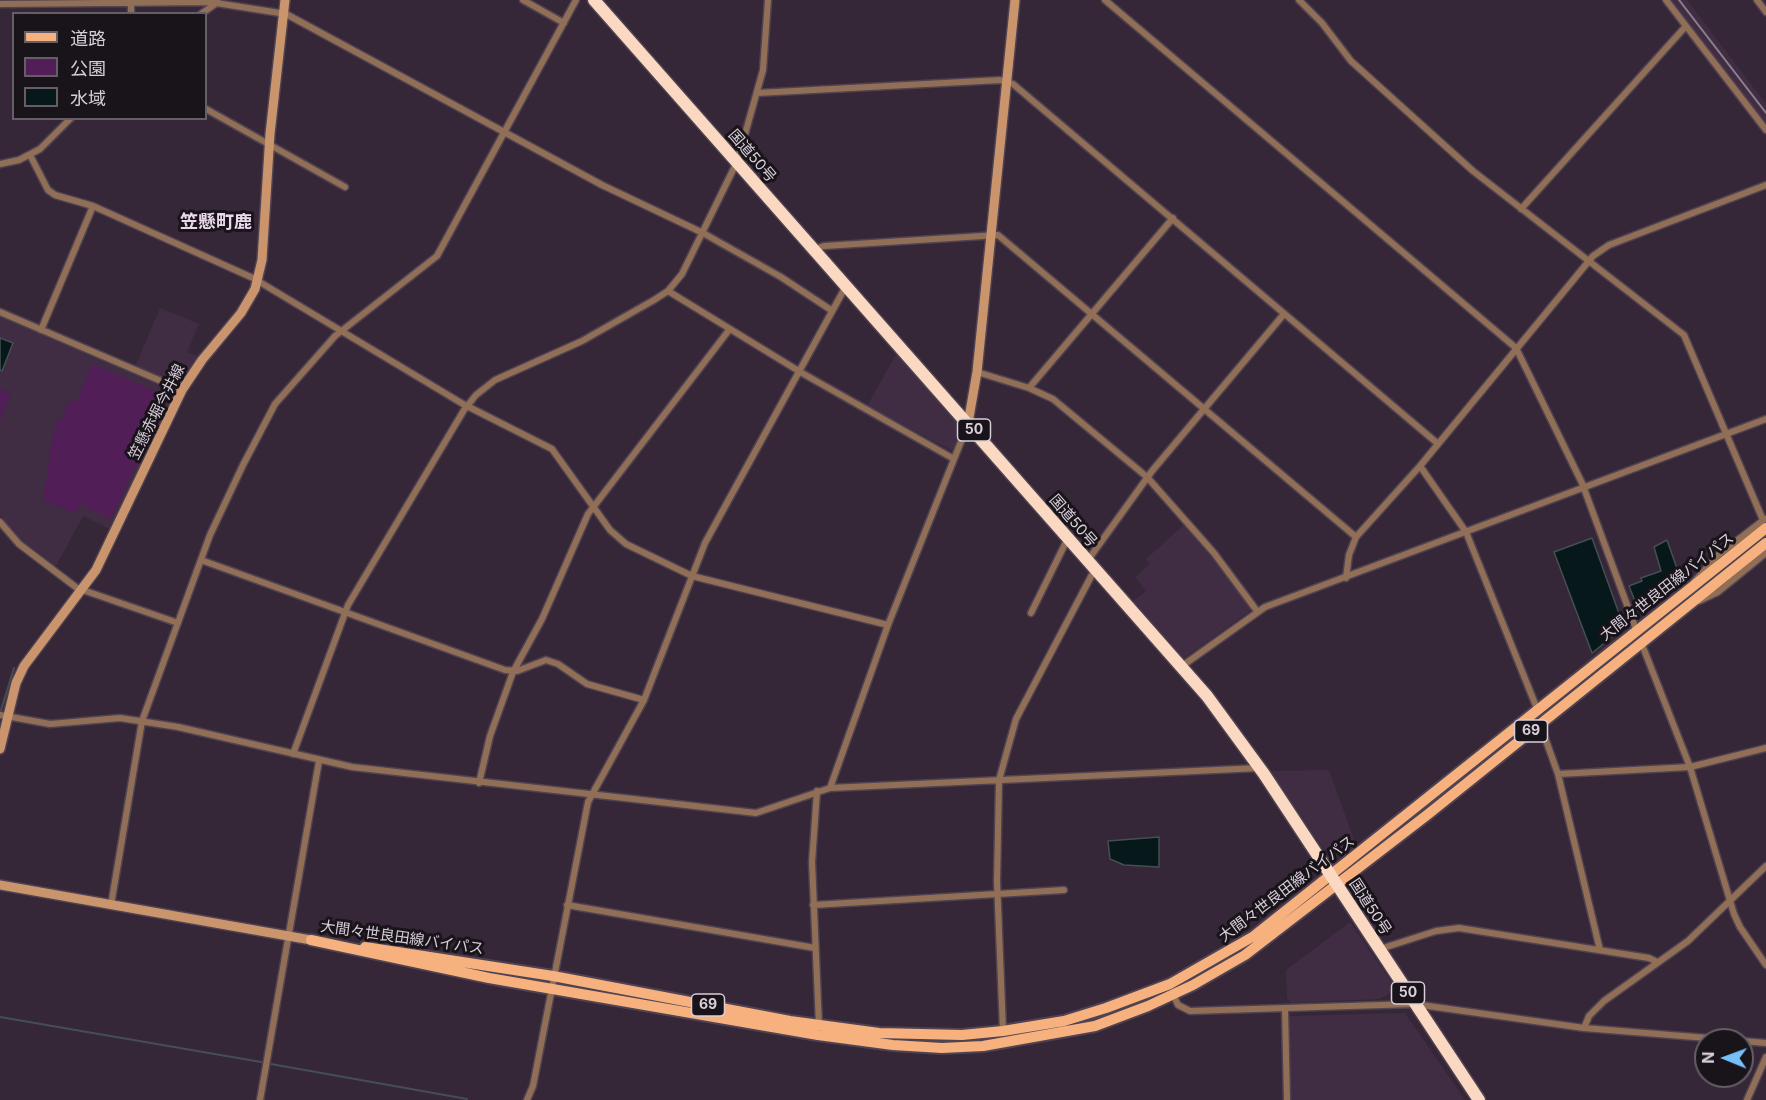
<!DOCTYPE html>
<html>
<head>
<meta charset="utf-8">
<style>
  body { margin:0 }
  #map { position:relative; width:1766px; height:1100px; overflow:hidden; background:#352737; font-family:Inter,"Noto Sans JP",sans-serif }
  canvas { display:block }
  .legend { position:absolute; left:12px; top:12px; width:195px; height:108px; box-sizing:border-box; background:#19131a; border:2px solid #655e66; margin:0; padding:8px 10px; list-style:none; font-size:18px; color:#d7ced9 }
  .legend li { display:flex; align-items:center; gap:12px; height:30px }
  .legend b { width:30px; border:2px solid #655e66 }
  .north { position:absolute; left:1694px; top:1028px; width:60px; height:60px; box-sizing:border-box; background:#19131a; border:2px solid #655e66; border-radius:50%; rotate:271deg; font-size:16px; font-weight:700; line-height:24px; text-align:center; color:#d7ced9 }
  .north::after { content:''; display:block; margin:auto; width:21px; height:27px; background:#76c0f7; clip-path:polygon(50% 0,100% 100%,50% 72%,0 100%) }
</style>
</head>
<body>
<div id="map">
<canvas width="1766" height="1100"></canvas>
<ul class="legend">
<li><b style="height:8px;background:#f6b17e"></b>道路</li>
<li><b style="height:16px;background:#511e58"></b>公園</li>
<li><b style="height:16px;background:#06181a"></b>水域</li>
</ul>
<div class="north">N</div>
</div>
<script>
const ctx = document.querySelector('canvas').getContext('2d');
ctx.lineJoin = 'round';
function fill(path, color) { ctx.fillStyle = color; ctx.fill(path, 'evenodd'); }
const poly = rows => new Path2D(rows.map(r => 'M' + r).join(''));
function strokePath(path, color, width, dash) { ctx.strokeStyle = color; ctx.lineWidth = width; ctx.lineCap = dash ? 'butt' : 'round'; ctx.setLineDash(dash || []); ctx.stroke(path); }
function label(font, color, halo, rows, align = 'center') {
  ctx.font = font + ' Inter,"Noto Sans JP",sans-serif'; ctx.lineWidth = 6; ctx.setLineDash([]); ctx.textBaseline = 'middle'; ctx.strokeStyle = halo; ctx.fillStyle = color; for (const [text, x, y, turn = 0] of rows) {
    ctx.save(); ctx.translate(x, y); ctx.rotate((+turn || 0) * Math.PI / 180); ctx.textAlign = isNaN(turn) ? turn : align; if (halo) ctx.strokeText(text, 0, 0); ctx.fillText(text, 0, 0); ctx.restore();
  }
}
fill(poly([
  [1671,0,1687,0,1766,104,1766,125],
  [160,308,199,324,187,352,198,356,179,383,135,367],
  [0,317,174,392,110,529,83,516,55,568,21,542,0,515],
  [897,353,961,426,953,451,867,406],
  [1186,523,1250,606,1250,611,1184,658,1133,601,1146,591,1135,577,1150,564,1146,559],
  [1329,770,1356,845,1345,855,1327,854,1272,773,1273,771],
  [1350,922,1396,989,1380,999,1292,1003,1287,998,1286,970],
  [1405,1013,1465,1100,1291,1100,1288,1019,1291,1016]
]), '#402d43');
fill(poly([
  [92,364,162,394,165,403,112,517,108,518,80,504,74,513,43,500,53,435,58,419,62,419,69,402,77,401],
  [0,389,11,393,0,421]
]), '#511e58');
const water = poly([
  [0,338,13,343,2,371,0,370,0,338],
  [1592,538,1621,619,1619,631,1592,653,1554,552,1592,538],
  [1667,540,1681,580,1649,607,1637,606,1629,586,1642,581,1641,578,1661,571,1654,547,1667,540],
  [1159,837,1159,867,1124,865,1110,859,1108,841,1159,837]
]);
fill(water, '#06181a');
strokePath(water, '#454f53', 1.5);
strokePath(poly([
  [1,710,14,668],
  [0,1017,261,1062],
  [271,1064,467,1099]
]), '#454f53', 2);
const street = poly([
  [523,0,564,23],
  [1105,0,1516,348,1582,483,1637,632],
  [1299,0,1322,23,1351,61,1473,171,1684,335,1763,520],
  [1666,0,1766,130],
  [1757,0,1766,12],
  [0,4,210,2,286,14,602,185,703,233,781,277,831,310],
  [131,14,131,0],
  [201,14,218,2],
  [757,93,1000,80,1013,84,1437,443],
  [206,109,345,187],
  [30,155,48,190,55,195,93,206,253,278,463,404,552,449,610,530,626,544,692,576,888,625],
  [0,164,19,160,40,149,71,118],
  [1521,209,1686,26],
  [814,249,824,246,998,235,1356,537],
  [668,291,802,373,954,459],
  [0,312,182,390],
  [41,330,93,206],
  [977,372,1029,388,1053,399,1147,477,1214,553,1257,611],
  [1029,388,1173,218],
  [1420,466,1466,532,1538,711],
  [0,522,19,544,77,588,178,623],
  [201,560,505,670,517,671,546,660,558,664,587,684,644,700],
  [1088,560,1152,471,1284,314],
  [1346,578,1349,555,1356,537,1420,466,1593,256,1609,245,1766,185],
  [1694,582,1717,556,1765,519],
  [1699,601,1718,592,1766,553],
  [1031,613,1068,538],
  [1641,642,1690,767,1734,914,1740,927,1766,965],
  [1182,666,1265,607,1766,419],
  [0,715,50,724,120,718,178,727,352,767,756,813,830,788,1259,768],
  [1537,726,1544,735,1558,774,1600,950],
  [293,754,348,605,464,410,476,395,495,380,582,341,654,300,668,291,682,274,734,168,742,145,763,70,768,0],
  [1558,774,1690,767,1766,748],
  [479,783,490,736,513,672,542,619,588,514,729,330],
  [830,788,888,625,968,424],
  [817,791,812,862,819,1025],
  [111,905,142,721,210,535,243,465,275,404,335,336,437,256,576,0],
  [567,905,815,948],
  [813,905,1064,890],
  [1380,949,1436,931,1459,928,1649,958,1657,962],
  [1173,994,1178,1005,1190,1011,1414,1004,1584,1028,1732,1040],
  [1285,1009,1287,1100],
  [1584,1028,1589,1016,1604,1001,1688,941,1766,866],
  [1003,1031,997,881,999,780,1016,719,1095,569],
  [1742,1041,1766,1043],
  [260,1100,319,761],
  [527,1100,533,1086,588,802,644,700,705,543,846,286],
  [1747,1100,1766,1057]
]);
const secondary = poly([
  [968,423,977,372,1015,0],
  [0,749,16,683,24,666,96,570,182,390,202,360,241,313,255,289,262,260,270,134,285,0],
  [0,885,311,940]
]);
const primary = poly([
  [311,940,489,978,818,1035,893,1045,942,1048,983,1046,1095,1026,1148,1006,1193,985,1245,955,1427,815,1766,543],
  [365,947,553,976,790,1021,879,1033,962,1035,1003,1031,1064,1021,1106,1008,1170,984,1254,936,1766,528]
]);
const highway = poly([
  [594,0,1207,696,1264,774,1479,1100]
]);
strokePath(street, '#4f4251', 9);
strokePath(secondary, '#4f4251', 12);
strokePath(primary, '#4f4251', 14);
strokePath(highway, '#4f4251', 15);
strokePath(street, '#916f57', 6);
strokePath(secondary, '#ca946d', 9);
strokePath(primary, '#f6b17e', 10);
strokePath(highway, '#fad8c1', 12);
strokePath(poly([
  [1679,0,1766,113]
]), '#897e8b', 2);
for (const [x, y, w] of [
  [974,430,33],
  [1531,731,33],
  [1408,993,33],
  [708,1005,33]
]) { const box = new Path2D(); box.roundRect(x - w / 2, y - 11, w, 22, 4.5); ctx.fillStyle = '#19131a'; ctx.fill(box); strokePath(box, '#d7ced9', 1.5); }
label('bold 14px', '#d7ced9', null, [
  ["50",974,430],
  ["69",1531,731],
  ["50",1408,993],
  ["69",708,1005]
]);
label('15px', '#d7ced9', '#19131a', [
  ["国道50号",752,156,49],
  ["笠懸赤堀今井線",157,412,-63],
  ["国道50号",1073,521,49],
  ["大間々世良田線バイパス",1667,587,-38],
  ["大間々世良田線バイパス",1287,889,-37],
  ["国道50号",1370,907,57],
  ["大間々世良田線バイパス",402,938,8]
]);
label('bold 18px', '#ebd8ed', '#19131a', [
  ["笠懸町鹿",216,223]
]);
</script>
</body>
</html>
